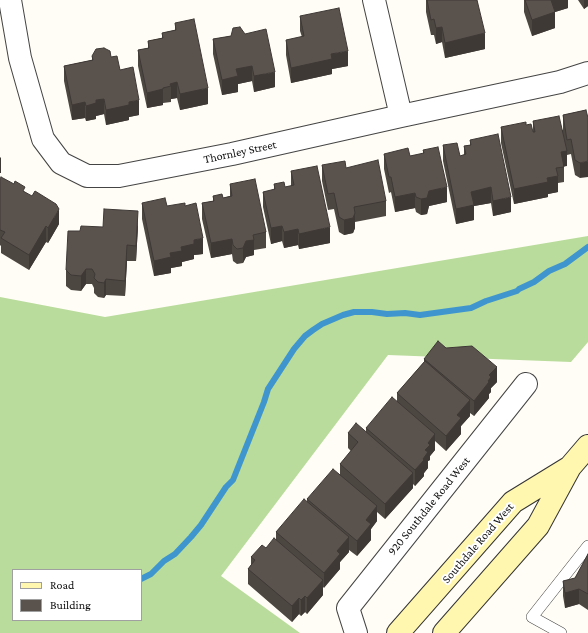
<!DOCTYPE html>
<html>
<head>
<meta charset="utf-8">
<style>
  body { margin:0 }
  #map { position:relative; width:588px; height:633px; overflow:hidden; background:#fffdf5; font-family:"Crimson Pro",serif }
  canvas { display:block }
  .legend { position:absolute; left:12px; top:569px; width:130px; height:52px; box-sizing:border-box; background:#fff; border:1px solid #a0a0a0; margin:0; padding:5px 7px; list-style:none; font-size:12px; color:#111 }
  .legend li { display:flex; align-items:center; gap:8px; height:20px }
  .legend b { width:20px; border:1px solid #a0a0a0 }
</style>
</head>
<body>
<div id="map">
<canvas width="588" height="633"></canvas>
<ul class="legend">
<li><b style="height:5px;background:#fff6b0"></b>Road</li>
<li><b style="height:11px;background:#5a524d"></b>Building</li>
</ul>
</div>
<script>
const ctx = document.querySelector('canvas').getContext('2d');
ctx.lineJoin = 'round';
function fill(path, color) { ctx.fillStyle = color; ctx.fill(path, 'evenodd'); }
const poly = rows => new Path2D(rows.map(r => 'M' + r).join(''));
function strokePath(path, color, width, dash) { ctx.strokeStyle = color; ctx.lineWidth = width; ctx.lineCap = dash ? 'butt' : 'round'; ctx.setLineDash(dash || []); ctx.stroke(path); }
function label(font, color, halo, rows, align = 'center') {
  ctx.font = font + ' "Crimson Pro",serif'; ctx.lineWidth = 4; ctx.setLineDash([]); ctx.textBaseline = 'middle'; ctx.strokeStyle = halo; ctx.fillStyle = color; for (const [text, x, y, turn = 0] of rows) {
    ctx.save(); ctx.translate(x, y); ctx.rotate((+turn || 0) * Math.PI / 180); ctx.textAlign = isNaN(turn) ? turn : align; if (halo) ctx.strokeText(text, 0, 0); ctx.fillText(text, 0, 0); ctx.restore();
  }
}
fill(poly([
  [588,236,588,342,571,362,388,355,221,576,300,633,0,633,0,297,105,317],
  [13,570,141,570,141,620,13,620]
]), '#b9dc9c');
strokePath(poly([
  [141,579,151,574,164,561,175,554,191,537,201,525,226,487,233,480,264,402,268,389,294,349,305,336,313,330,322,324,343,315,354,312,372,312,387,314,405,313,420,315,471,308,486,301,517,291,519,289,534,282,549,271,565,264,588,247]
]), '#3f96cf', 6);
const service = poly([
  [561,633,532,617,588,546]
]);
const minor = poly([
  [10,0,20,58,43,139,61,163,87,176,119,176,232,154,401,116,560,82,588,73],
  [374,0,401,116],
  [356,633,348,608,526,384]
]);
const secondary = poly([
  [398,633,513,502,570,467],
  [444,633,538,526,570,467,588,446]
]);
strokePath(service, '#444', 12);
strokePath(minor, '#444', 24);
strokePath(secondary, '#333', 24);
strokePath(service, '#fff', 11);
strokePath(minor, '#fff', 22);
strokePath(secondary, '#fff6b0', 22);
fill(poly([
  [426,0,477,0,485,49,445,58,442,42,436,44,434,35,431,35,426,12],
  [524,0,568,0,568,8,555,12,555,28,532,36,524,12],
  [578,0,588,0,588,6,584,9],
  [300,16,348,66,332,69,332,74,291,83,286,55,286,40,302,37,300,31],
  [175,23,208,104,180,110,177,98,171,99,171,102,163,103,163,105,147,108,138,66,138,50,148,48,148,41,162,38,162,33,175,30],
  [231,36,275,87,254,92,252,81,238,84,238,92,222,95,213,54,213,39],
  [92,56,111,57,120,70,139,115,129,117,129,120,106,125,104,114,96,116,96,119,86,121,85,118,72,120,64,81,64,66,92,60],
  [586,110,580,178,575,175,571,154,567,155,567,154,567,166,564,166,564,182,558,183,558,192,548,194,548,197,514,204,501,143,501,127,526,125,533,132,533,121,563,130,563,115],
  [470,140,511,212,493,216,491,203,474,206,474,220,456,224,443,161,443,145,460,156,464,155,464,146,470,145],
  [423,150,447,202,429,206,427,214,421,215,416,212,415,208,395,212,391,192,389,193,384,169,384,154,410,156,423,154],
  [322,165,346,168,386,201,386,216,355,222,355,228,353,233,344,235,339,232,334,209,328,210,322,181],
  [291,171,330,243,299,249,298,245,284,248,282,241,271,244,263,207,263,192,274,190,274,184,285,187,291,186],
  [0,179,25,192,59,224,48,243,46,242,29,270,1,253,1,246,0,245],
  [230,184,266,232,266,248,254,250,254,255,246,257,243,263,237,264,233,261,232,254,211,258,202,219,202,203,213,201,213,196,223,198,230,196],
  [142,203,167,206,185,206,203,254,194,255,194,259,182,262,182,266,171,268,171,273,154,276,142,219],
  [138,226,136,261,127,261,125,296,106,295,104,298,98,297,94,293,94,288,92,284,86,284,81,291,71,290,66,286,66,270,80,231,103,227],
  [446,348,497,382,491,388,491,392,489,394,489,398,474,416,470,413,470,416,461,426,461,434,446,451,435,441,435,450,430,456,430,460,428,461,428,468,424,473,424,476,415,486,413,484,413,488,385,519,377,512,377,521,371,529,371,540,357,556,349,550,349,552,340,562,340,569,323,588,323,595,307,614,305,612,301,616,299,614,292,622,248,584,248,569,251,565,251,557,266,548,276,539,276,532,307,501,307,499,340,474,340,464,351,451,348,448,348,433,366,432,366,428,397,401,397,393,424,362,424,359],
  [588,554,588,610,579,604,565,608,563,596,563,581,575,578]
]), '#4d4742');
fill(poly([
  [551,0,568,0,568,8,555,12,555,28,532,36,532,20],
  [584,0,588,0,588,6,584,9],
  [442,27,442,42,436,44,436,28],
  [485,33,485,49,445,58,445,43],
  [348,51,348,66,332,69,332,74,291,83,291,68,331,54],
  [252,66,252,81,238,84,238,92,222,95,222,80,236,69],
  [275,72,275,87,254,92,254,76],
  [177,82,177,98,171,99,171,86,170,84],
  [208,88,208,104,180,110,180,94],
  [163,89,163,105,147,108,147,93],
  [104,99,104,114,96,116,96,119,86,121,86,106,96,100],
  [139,100,139,115,129,117,129,120,106,125,106,110,129,102],
  [85,102,85,118,72,120,72,105],
  [567,151,567,166,561,167,561,152],
  [1,157,1,173,0,173,0,158],
  [588,161,588,177,580,178,580,163],
  [558,176,558,192,548,194,548,197,514,204,514,189,547,178],
  [447,187,447,202,429,206,427,214,421,215,421,199,429,191],
  [491,187,491,203,474,206,474,220,456,224,456,209,471,192],
  [415,193,415,208,395,212,395,197],
  [511,197,511,212,493,216,493,201],
  [59,209,59,224,48,243,48,228],
  [138,211,138,226,136,261,136,246],
  [355,213,355,228,353,233,344,235,344,220],
  [46,226,46,242,29,270,29,255],
  [282,226,282,241,271,244,271,228],
  [330,227,330,243,299,249,299,234],
  [298,229,298,245,284,248,284,232],
  [203,238,203,254,194,255,194,259,182,262,182,266,171,268,171,273,154,276,154,261,194,240],
  [232,239,232,254,211,258,211,243],
  [254,240,254,255,246,257,243,263,243,248,246,241],
  [127,245,127,261,125,296,125,281],
  [86,269,86,284,81,291,81,276],
  [106,279,106,295,104,298,104,283],
  [497,367,497,382,491,388,491,392,489,394,489,398,474,416,474,401,488,381,489,375],
  [470,400,470,416,461,426,461,434,446,451,446,436,457,415],
  [435,434,435,450,430,456,430,460,428,461,428,468,424,473,424,476,415,486,415,470,423,459,428,443],
  [413,473,413,488,385,519,385,504],
  [377,506,377,521,371,529,371,540,357,556,357,541,366,520],
  [349,537,349,552,340,562,340,569,324,588,324,573,337,551],
  [323,580,323,595,307,614,307,598],
  [579,589,579,604,565,608,565,593],
  [305,596,305,612,301,616,301,600],
  [299,598,299,614,292,622,292,606]
]), '#3f3936');
const building = poly([
  [427,0,477,0,485,33,445,43,442,27,436,28,434,19,431,20,427,0],
  [525,0,551,0,555,12,532,20,525,0],
  [339,8,348,51,331,54,332,59,291,68,286,40,304,36,300,16,339,8],
  [194,19,208,88,180,94,177,82,170,84,171,86,163,88,163,89,147,93,138,50,149,48,148,41,163,38,162,33,176,30,175,23,194,19],
  [240,27,245,34,266,29,275,72,254,76,252,66,236,69,238,76,222,80,213,39,231,36,233,28,240,27],
  [104,48,110,51,111,57,117,56,120,70,133,67,139,100,129,102,129,105,106,110,104,99,96,100,96,103,86,106,85,102,72,105,64,66,93,60,92,56,96,49,104,48],
  [586,110,588,118,588,161,580,163,575,160,571,139,567,140,563,115,586,110],
  [559,116,567,151,561,152,564,167,556,168,558,176,547,178,548,182,514,189,501,127,526,122,526,125,531,124,533,132,535,132,533,121,559,116],
  [498,134,511,197,493,201,491,187,471,192,474,205,456,209,443,145,457,143,460,156,466,154,464,146,471,145,470,140,498,134],
  [438,147,447,187,429,191,427,198,421,199,416,197,415,193,395,197,391,177,389,177,384,154,408,148,410,156,424,153,423,150,438,147],
  [378,160,386,201,354,207,355,213,353,218,344,220,339,217,334,193,328,194,322,165,345,161,346,168,378,160],
  [317,166,330,227,299,234,298,229,284,232,282,226,271,228,263,192,275,189,274,184,284,182,285,187,294,185,291,171,317,166],
  [1,177,14,184,15,181,25,187,23,191,32,196,35,191,56,204,59,209,48,228,46,226,29,255,1,238,5,232,0,230,0,179,1,177],
  [255,179,266,232,253,235,254,240,246,241,243,248,237,249,233,245,232,239,211,243,202,203,214,201,213,196,222,194,223,198,232,196,230,184,255,179],
  [165,198,167,206,185,203,185,206,196,203,203,238,194,240,194,244,181,247,182,251,170,253,171,257,154,261,142,203,165,198],
  [104,209,138,211,136,246,127,245,125,281,106,279,104,283,98,282,94,278,95,274,92,269,86,269,81,276,71,275,66,270,68,231,80,231,81,226,103,227,104,209],
  [438,341,446,348,472,346,497,367,489,375,491,377,488,381,489,382,474,401,424,359,438,341],
  [425,361,470,400,457,415,461,418,446,436,397,393,425,361],
  [392,397,435,434,428,443,430,445,425,450,428,452,423,459,424,460,415,470,366,428,392,397],
  [356,423,413,473,385,504,340,464,358,442,348,433,356,423],
  [333,469,377,506,366,520,371,524,357,541,307,499,333,469],
  [304,499,349,537,337,551,340,554,324,573,276,532,304,499],
  [274,538,323,580,307,598,305,596,301,600,299,598,292,606,248,569,255,560,251,557,262,545,266,548,274,538],
  [588,554,588,594,579,589,565,593,563,581,575,578,588,554]
]);
fill(building, '#5a524d');
strokePath(building, '#3f3936', 1);
label('12px', '#111', '#fff', [
  ["Thornley Street",240,152,-12],
  ["920 Southdale Road West",429,506,-51],
  ["Southdale Road West",478,543,-49]
]);
</script>
</body>
</html>
